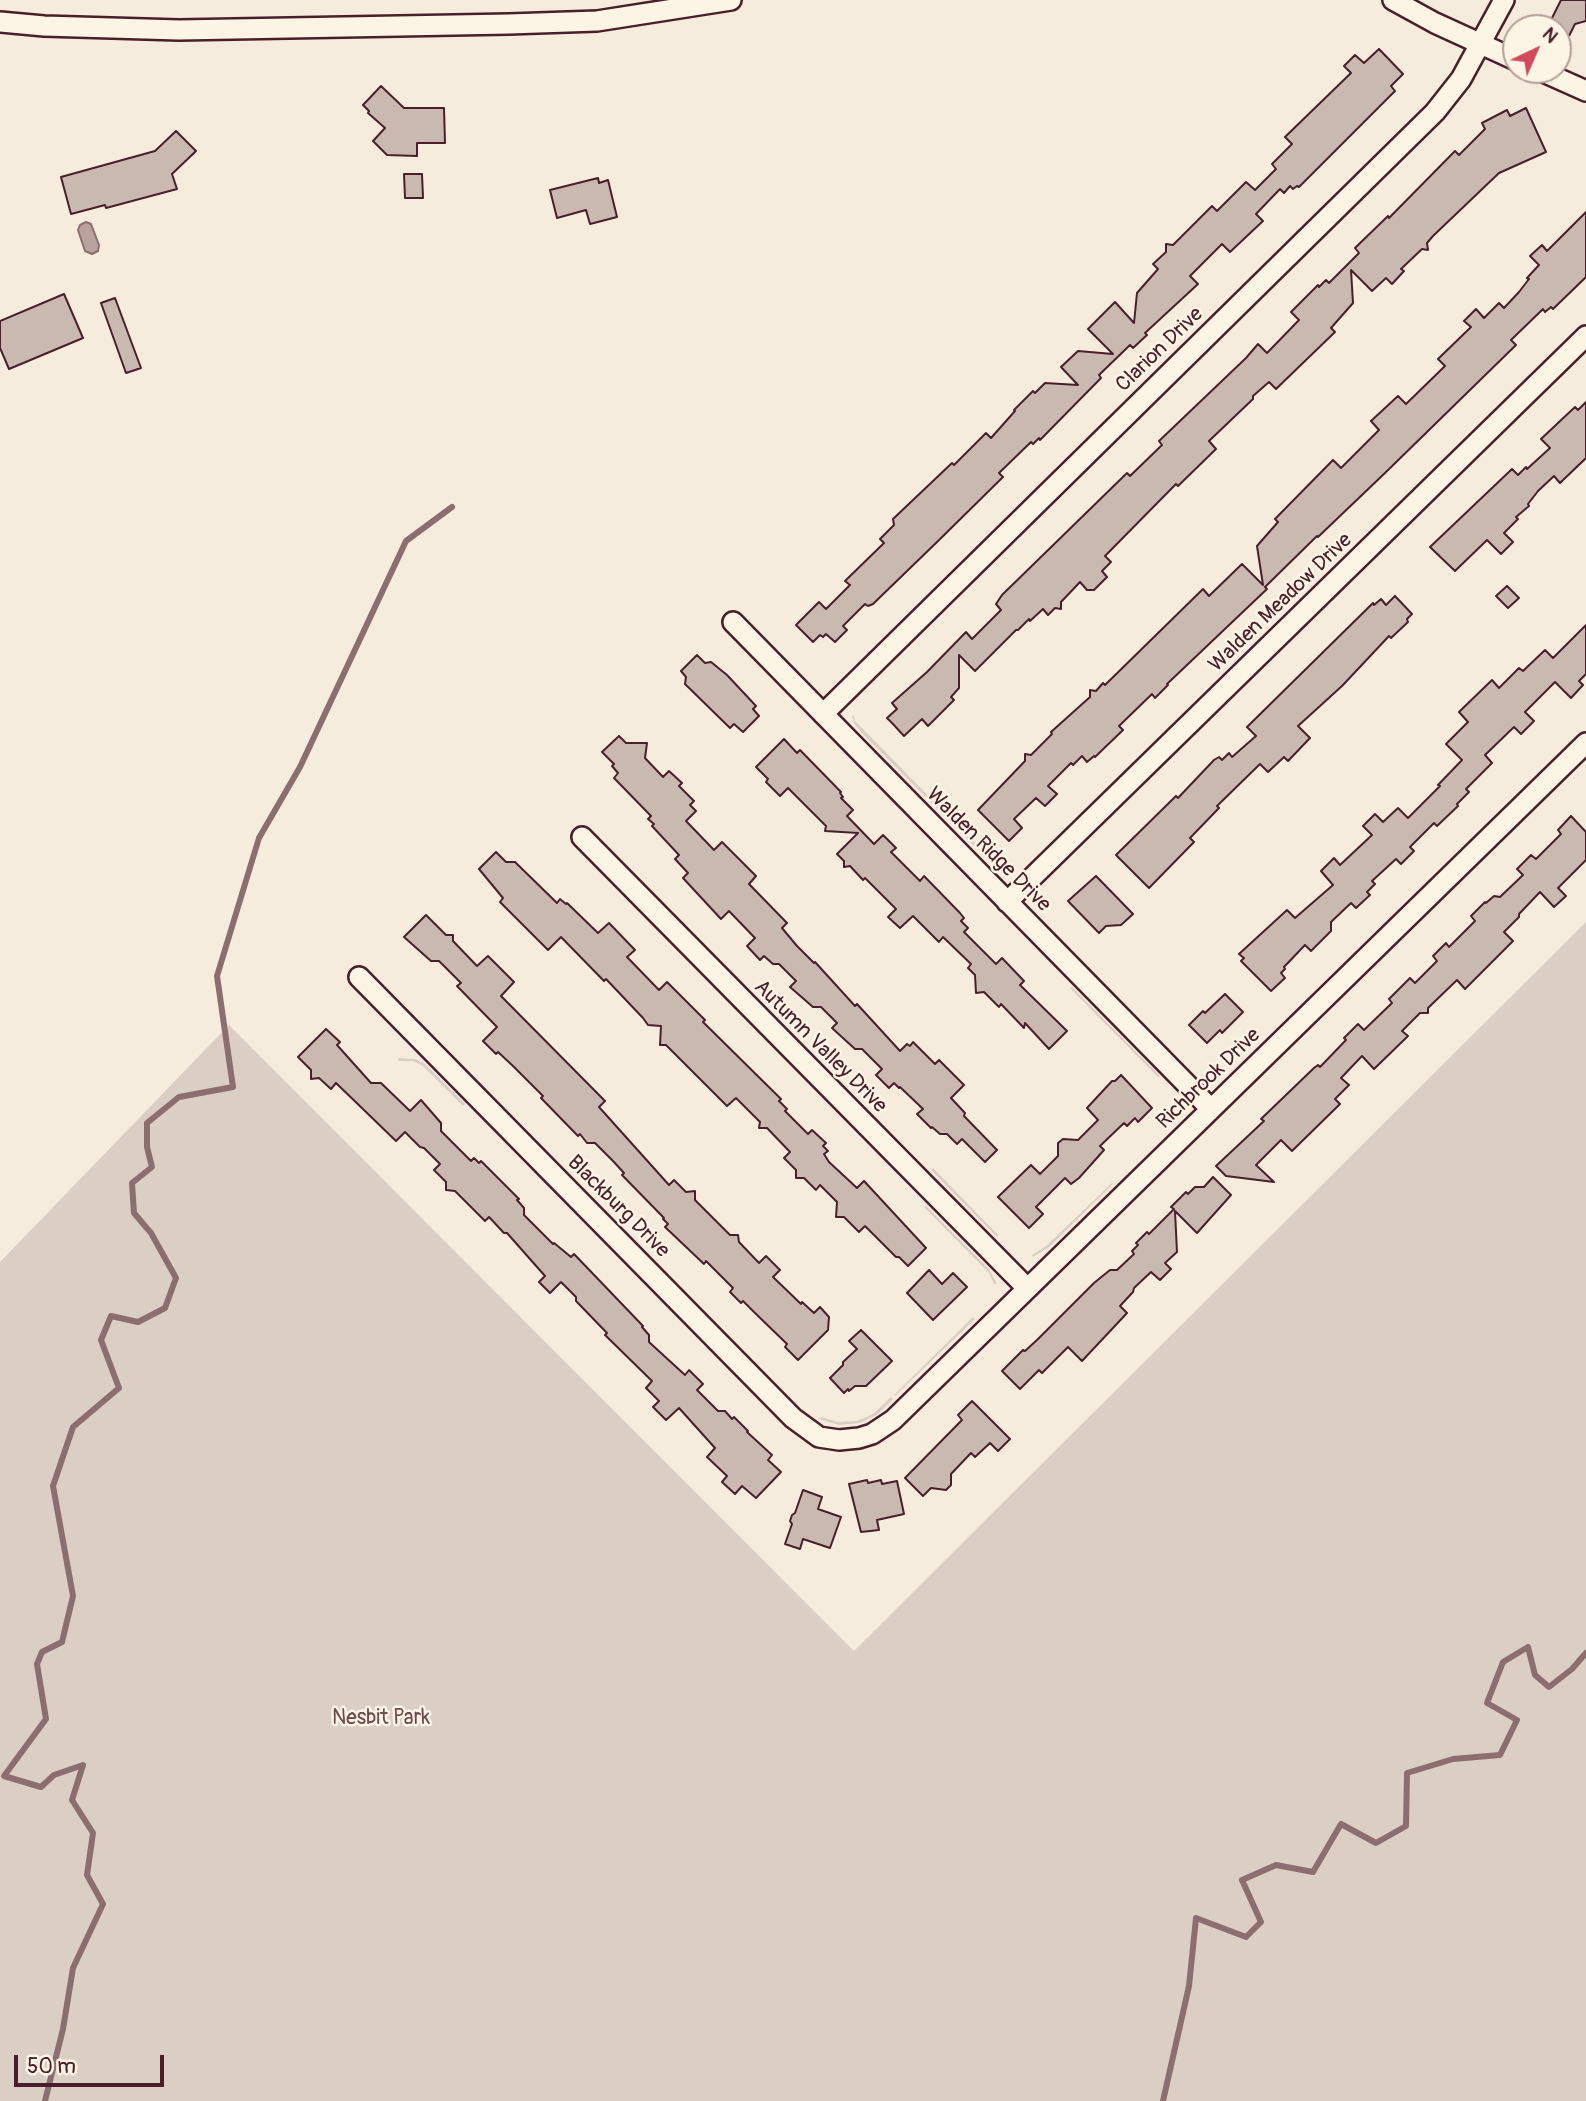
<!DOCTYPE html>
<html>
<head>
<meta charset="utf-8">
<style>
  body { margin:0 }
  #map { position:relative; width:1586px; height:2101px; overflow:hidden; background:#f5ecde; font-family:Pangolin,sans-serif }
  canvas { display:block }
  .north { position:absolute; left:1502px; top:14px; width:70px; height:70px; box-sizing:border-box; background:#fcf5e5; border:2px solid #b59f9b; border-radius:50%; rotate:44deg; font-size:19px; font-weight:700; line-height:28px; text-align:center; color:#4a1f2b }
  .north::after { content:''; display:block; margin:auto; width:24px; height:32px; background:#d1495b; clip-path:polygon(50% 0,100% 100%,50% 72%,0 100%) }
  .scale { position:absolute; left:14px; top:2055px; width:150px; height:32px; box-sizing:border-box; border:4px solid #4a1f2b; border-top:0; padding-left:9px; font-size:21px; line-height:24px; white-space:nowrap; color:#4a1f2b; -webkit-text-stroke:5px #fcf5e5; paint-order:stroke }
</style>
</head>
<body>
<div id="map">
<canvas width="1586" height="2101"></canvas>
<div class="north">N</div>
<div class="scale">50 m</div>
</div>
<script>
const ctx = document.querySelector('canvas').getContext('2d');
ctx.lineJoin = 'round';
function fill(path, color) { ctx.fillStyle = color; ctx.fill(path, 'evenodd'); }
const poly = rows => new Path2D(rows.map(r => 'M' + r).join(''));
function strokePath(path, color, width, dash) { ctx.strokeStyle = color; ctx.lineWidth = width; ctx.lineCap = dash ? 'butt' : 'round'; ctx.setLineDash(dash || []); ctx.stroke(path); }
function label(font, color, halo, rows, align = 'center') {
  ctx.font = font + ' Pangolin,sans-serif'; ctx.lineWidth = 5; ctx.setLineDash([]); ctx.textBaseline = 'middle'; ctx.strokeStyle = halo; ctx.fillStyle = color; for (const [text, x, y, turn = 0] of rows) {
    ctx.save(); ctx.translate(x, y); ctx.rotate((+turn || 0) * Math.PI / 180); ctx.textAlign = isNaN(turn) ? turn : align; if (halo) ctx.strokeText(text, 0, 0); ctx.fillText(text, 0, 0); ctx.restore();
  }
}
fill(poly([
  [852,715,854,716,855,721,864,730,978,847,977,849,862,733,854,723],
  [1586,922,1586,2101,0,2101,0,1262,229,1025,854,1651],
  [1072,987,1160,1076,1158,1077,1070,988],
  [399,1058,415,1059,424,1063,465,1104,463,1106,423,1066,413,1061,397,1061],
  [933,1168,998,1235,997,1237,931,1170],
  [1112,1183,1113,1184,1048,1248,1033,1257,1032,1255,1046,1246],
  [926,1206,989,1269,997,1284,994,1284,989,1273,924,1207],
  [973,1317,975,1319,895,1396,894,1395],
  [891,1397,893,1399,878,1414,860,1423,839,1425,819,1419,821,1417,838,1422,857,1421,873,1414]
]), '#dbcec4');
const water = poly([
  [86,222,91,224,99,245,98,251,92,254,85,251,78,230,80,225,86,222]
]);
fill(water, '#b8a39e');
strokePath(water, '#8c6e70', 2);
strokePath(poly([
  [45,2101,63,2029,73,1968,103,1904,87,1875,93,1833,72,1800,83,1765,54,1775,41,1787,4,1776,46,1719,37,1664,42,1652,62,1642,73,1596,53,1486,73,1427,119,1388,101,1340,111,1316,138,1322,165,1308,176,1278,151,1233,134,1213,132,1183,152,1167,147,1147,147,1123,179,1097,233,1087,217,976,259,838,300,767,406,541,452,507],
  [1163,2101,1189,1986,1196,1918,1246,1937,1261,1922,1242,1880,1276,1865,1313,1872,1341,1824,1376,1843,1406,1826,1407,1773,1453,1759,1500,1755,1517,1720,1487,1703,1503,1662,1528,1647,1535,1675,1549,1687,1572,1669,1586,1653]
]), '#8c6e70', 6);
const building = poly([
  [1561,0,1586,0,1586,21,1575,24,1569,36,1558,30,1558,28,1548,26,1561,0],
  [1379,49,1403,74,1391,86,1395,91,1299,187,1297,186,1293,189,1290,186,1284,193,1280,189,1256,214,1263,221,1230,252,1222,244,1190,276,1198,284,1145,333,1147,335,1133,348,1130,345,1099,375,1101,378,1040,440,1039,438,1033,444,1031,442,999,473,1003,477,937,542,873,604,868,606,865,604,843,626,847,630,835,642,826,634,823,637,820,635,813,642,796,625,819,602,826,609,850,585,845,581,884,543,880,539,894,525,893,519,952,463,954,465,986,433,991,438,1015,411,1014,410,1033,391,1035,393,1045,383,1078,385,1061,367,1078,351,1113,354,1088,329,1115,302,1134,323,1137,293,1158,269,1153,264,1166,252,1166,244,1173,245,1212,206,1217,211,1246,182,1255,190,1276,169,1272,164,1292,144,1285,137,1351,73,1344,66,1355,55,1364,63,1379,49],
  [381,86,404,108,444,108,445,143,417,143,417,156,387,155,373,141,385,128,368,113,369,111,363,105,381,86],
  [1526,108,1546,152,1499,173,1433,236,1427,243,1428,250,1422,249,1401,269,1404,271,1392,284,1386,278,1372,291,1351,270,1353,303,1331,328,1335,332,1276,389,1269,382,1253,396,1253,399,1209,441,1216,449,1178,486,1176,484,1105,556,1111,562,1102,571,1107,577,1094,590,1087,590,1080,582,1061,602,1061,609,1055,608,1048,615,1043,609,1030,621,1029,619,1018,630,1016,630,975,671,959,655,959,688,951,697,954,700,928,726,922,719,904,736,893,724,887,718,897,709,892,703,927,672,966,632,972,639,1001,610,996,604,1002,595,1127,473,1130,476,1162,445,1159,441,1246,358,1258,344,1267,353,1299,320,1291,312,1318,285,1319,287,1326,280,1329,283,1359,253,1355,248,1388,216,1389,218,1455,151,1459,155,1485,129,1482,123,1507,110,1510,116,1526,108],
  [176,131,196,151,172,174,177,189,106,208,105,205,71,214,61,177,155,151,176,131],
  [404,174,422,174,423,198,405,198,404,174],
  [598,178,599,183,608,180,617,217,590,224,586,210,557,218,550,190,598,178],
  [1586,212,1586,277,1553,309,1551,307,1545,312,1543,309,1511,340,1516,345,1385,473,1318,537,1317,536,1265,587,1267,589,1167,684,1168,685,1155,698,1152,694,1119,726,1123,730,1095,757,1094,756,1087,762,1082,756,1073,765,1071,763,1048,786,1057,794,1045,806,1036,798,1014,819,1022,828,1009,841,978,810,1025,761,1025,754,1031,755,1052,734,1051,732,1090,697,1090,690,1096,691,1103,683,1105,685,1203,589,1209,596,1242,564,1263,585,1257,546,1278,522,1275,519,1333,460,1341,468,1379,430,1371,421,1398,396,1406,404,1445,366,1438,359,1471,327,1464,321,1476,309,1484,318,1499,303,1504,308,1519,292,1529,279,1527,278,1539,265,1530,256,1542,245,1547,251,1586,212],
  [64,294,83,338,9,369,0,348,0,321,64,294],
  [115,298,141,368,126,373,101,303,115,298],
  [1586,402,1586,458,1560,483,1554,476,1538,491,1528,504,1529,506,1516,517,1518,519,1504,533,1513,542,1501,554,1487,540,1455,571,1430,547,1512,469,1518,475,1526,467,1527,469,1550,448,1541,439,1575,407,1578,410,1586,402],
  [1507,586,1519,598,1508,608,1496,596,1507,586],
  [1395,596,1412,614,1407,619,1408,622,1391,638,1389,636,1342,686,1298,726,1310,738,1288,761,1284,757,1268,772,1260,764,1217,806,1219,808,1190,838,1194,842,1149,888,1116,855,1176,796,1178,798,1214,760,1219,757,1222,760,1229,753,1232,757,1256,736,1247,727,1373,603,1374,605,1381,599,1386,605,1395,596],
  [1586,625,1586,674,1579,681,1583,685,1571,698,1555,682,1525,712,1534,721,1521,734,1514,727,1485,755,1492,763,1466,789,1469,792,1457,804,1458,806,1437,826,1434,823,1410,847,1414,851,1401,864,1396,859,1372,881,1375,884,1367,892,1370,895,1356,908,1351,903,1331,922,1331,931,1311,951,1305,945,1284,967,1285,969,1281,973,1285,978,1271,991,1241,961,1244,958,1239,954,1287,910,1295,918,1333,885,1321,871,1334,858,1340,865,1372,835,1363,826,1375,814,1383,822,1398,808,1408,818,1440,786,1438,785,1462,760,1446,744,1468,722,1459,712,1492,680,1499,688,1519,668,1523,671,1545,650,1553,658,1586,625],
  [697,655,705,663,711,662,727,675,756,706,753,709,759,716,743,732,734,724,730,728,685,684,686,677,681,671,697,655],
  [619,736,626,743,647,743,645,758,663,777,669,771,682,783,679,786,694,801,690,805,696,811,686,821,714,850,722,842,756,876,749,884,787,923,782,928,797,946,814,963,815,962,855,1006,857,1004,900,1051,907,1044,910,1046,913,1042,935,1064,939,1060,964,1085,951,1098,965,1113,964,1116,997,1150,985,1162,962,1139,957,1144,947,1134,940,1134,932,1127,931,1128,917,1114,923,1109,900,1087,899,1088,894,1083,889,1088,876,1075,882,1069,862,1049,855,1049,832,1028,837,1023,821,1007,813,1007,790,987,796,981,779,964,773,964,764,956,760,960,747,946,755,938,729,911,721,919,683,878,688,873,675,859,679,855,652,826,654,824,648,819,651,816,614,778,618,773,612,766,614,764,602,752,619,736],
  [784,739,797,753,800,750,841,792,840,793,843,797,841,798,853,810,847,816,874,844,883,835,896,848,891,852,920,881,924,876,960,913,964,918,961,921,968,928,964,932,996,964,1002,958,1024,981,1020,985,1067,1031,1049,1049,1025,1023,1024,1028,1001,1004,999,1007,984,992,976,993,975,975,968,968,971,964,943,937,939,942,913,916,900,928,888,917,896,909,865,878,863,880,850,866,844,867,844,861,837,854,858,833,825,831,826,826,788,788,780,796,766,782,768,779,756,767,784,739],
  [1571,816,1586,832,1586,860,1558,888,1566,896,1554,907,1540,892,1519,914,1519,917,1504,932,1513,941,1465,989,1457,980,1428,1008,1428,1013,1420,1013,1402,1031,1408,1036,1374,1069,1362,1056,1341,1078,1349,1085,1335,1099,1340,1104,1292,1151,1281,1140,1256,1165,1274,1182,1226,1176,1216,1166,1264,1121,1261,1119,1314,1068,1318,1065,1320,1067,1346,1040,1344,1038,1358,1024,1364,1030,1392,1003,1389,999,1410,978,1415,983,1437,961,1433,956,1446,943,1449,947,1475,921,1471,916,1485,902,1486,903,1494,896,1500,897,1523,875,1517,869,1531,855,1536,859,1561,834,1558,830,1571,816],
  [496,852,506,862,515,862,557,903,560,899,566,904,567,903,598,933,609,923,635,950,627,957,659,990,667,982,705,1020,703,1022,781,1099,779,1101,787,1109,785,1111,808,1134,812,1130,826,1143,823,1146,828,1151,824,1154,829,1162,857,1188,864,1181,926,1248,908,1266,899,1257,896,1257,865,1226,859,1232,844,1217,836,1217,837,1202,820,1185,816,1190,804,1178,796,1178,796,1170,784,1158,790,1152,767,1128,759,1128,760,1122,736,1098,727,1106,666,1045,660,1045,661,1026,648,1025,643,1018,606,979,604,981,561,937,548,950,500,902,503,898,479,869,496,852],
  [1096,876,1133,914,1121,925,1106,926,1099,933,1068,901,1096,876],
  [426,915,446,935,453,935,453,941,477,966,488,956,514,982,501,996,605,1101,599,1107,669,1185,674,1180,686,1192,695,1191,695,1200,730,1235,738,1235,739,1242,759,1263,766,1256,780,1270,773,1277,801,1304,802,1302,814,1313,820,1307,829,1317,828,1330,798,1360,785,1347,787,1344,754,1312,743,1301,741,1303,730,1292,733,1288,706,1261,704,1264,665,1227,668,1224,663,1219,664,1218,622,1175,624,1173,613,1161,595,1143,587,1143,580,1134,578,1136,541,1098,543,1096,513,1066,498,1052,496,1054,483,1041,497,1027,457,986,461,983,439,961,431,961,404,937,426,915],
  [1225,994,1243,1012,1222,1033,1220,1030,1207,1043,1189,1025,1203,1011,1205,1013,1225,994],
  [326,1029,340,1042,337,1045,371,1083,381,1083,410,1111,421,1100,441,1123,441,1131,471,1161,474,1158,479,1163,481,1161,519,1199,517,1200,524,1208,524,1215,553,1244,554,1243,571,1257,574,1254,643,1326,642,1327,649,1335,649,1342,685,1375,689,1370,703,1384,697,1390,718,1411,725,1411,732,1419,734,1417,748,1431,747,1432,772,1455,768,1460,781,1472,756,1498,742,1486,735,1494,722,1482,727,1476,707,1457,715,1448,679,1408,666,1420,653,1407,659,1401,646,1388,652,1381,605,1335,607,1333,576,1301,576,1297,561,1282,550,1293,539,1282,545,1276,507,1233,504,1233,489,1217,485,1221,455,1191,446,1190,446,1182,434,1170,440,1164,424,1148,420,1147,405,1132,396,1141,336,1083,331,1089,319,1078,311,1079,311,1070,298,1057,326,1029],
  [1121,1075,1152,1108,1138,1122,1135,1118,1127,1126,1124,1123,1100,1146,1104,1150,1079,1178,1071,1184,1065,1178,1036,1207,1043,1214,1029,1228,998,1197,1031,1165,1040,1174,1058,1156,1058,1143,1063,1139,1078,1140,1098,1120,1087,1108,1112,1081,1115,1081,1121,1075],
  [1213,1177,1231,1195,1197,1233,1175,1211,1177,1252,1165,1263,1171,1269,1160,1280,1151,1272,1134,1288,1133,1292,1120,1306,1127,1313,1082,1361,1068,1347,1042,1373,1039,1370,1020,1389,1002,1371,1023,1350,1025,1351,1037,1340,1094,1283,1110,1270,1117,1270,1134,1254,1132,1251,1138,1245,1136,1243,1147,1232,1149,1234,1174,1209,1171,1207,1186,1192,1188,1194,1195,1187,1204,1187,1213,1177],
  [929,1270,942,1284,953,1273,967,1287,933,1320,907,1293,929,1270],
  [861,1330,892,1361,866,1386,855,1386,849,1391,848,1389,844,1393,830,1378,843,1365,843,1362,857,1349,849,1341,861,1330],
  [972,1401,1010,1439,998,1451,990,1443,975,1457,971,1453,951,1474,951,1485,946,1490,931,1488,923,1496,905,1478,962,1420,958,1415,972,1401],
  [867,1480,868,1483,881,1480,882,1484,897,1481,904,1514,877,1520,879,1530,861,1532,849,1484,867,1480],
  [803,1490,822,1497,818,1509,841,1517,830,1548,803,1539,800,1549,785,1544,792,1524,790,1521,792,1515,795,1513,803,1490]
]);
fill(building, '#cab9b1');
strokePath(building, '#4a1f2b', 2);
const minor = poly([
  [1393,0,1435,23,1516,60],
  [0,22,44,26,179,30,509,24,597,21,731,0],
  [1539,70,1586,91],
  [733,622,1211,1109],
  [823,714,1435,112,1461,79,1504,0],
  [582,837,1027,1288],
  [1007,902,1586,336],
  [359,977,793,1418,819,1437,839,1440,859,1438,872,1434,893,1420,1586,743]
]);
strokePath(minor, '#4a1f2b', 24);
strokePath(minor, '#fcf5e5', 19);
label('21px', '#4a1f2b', '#fcf5e5', [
  ["Clarion Drive",1160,350,-44],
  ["Walden Meadow Drive",1281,603,-44],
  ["Walden Ridge Drive",988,850,45],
  ["Autumn Valley Drive",820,1047,45],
  ["Richbrook Drive",1209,1079,-44],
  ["Blackburg Drive",618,1207,45]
]);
label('21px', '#6e4b51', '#fcf5e5', [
  ["Nesbit Park",381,1719]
]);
</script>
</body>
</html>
